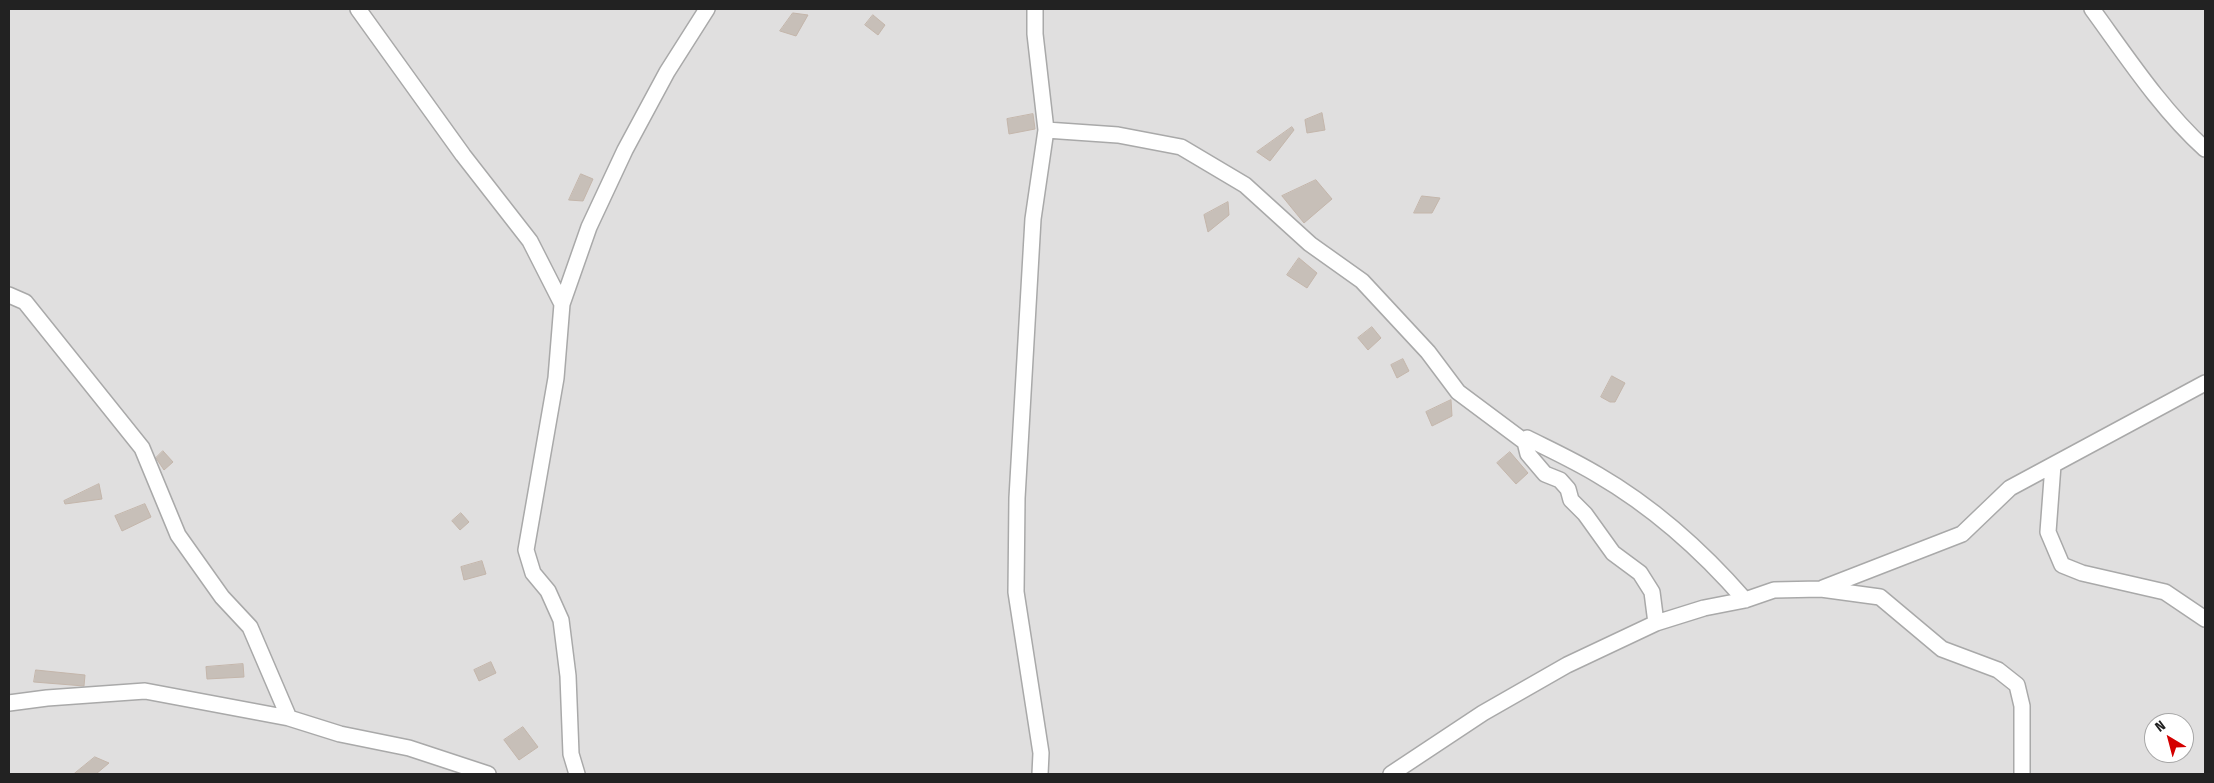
<!DOCTYPE html>
<html>
<head>
<meta charset="utf-8">
<style>
  body { margin:0 }
  #map { position:relative; width:2214px; height:783px; overflow:hidden; background:#f2efe9; font-family:"Fira Sans Condensed",sans-serif }
  canvas { display:block }
  .frame { position:absolute; inset:0; border:10px solid #222; pointer-events:none }
  .north { position:absolute; left:2144px; top:713px; width:50px; height:50px; box-sizing:border-box; background:#fff; border:1px solid #a7a7a7; border-radius:50%; rotate:323deg; font-size:14px; font-weight:700; line-height:20px; text-align:center; color:#222 }
  .north::after { content:''; display:block; margin:auto; width:18px; height:22px; background:#d40000; clip-path:polygon(50% 0,100% 100%,50% 72%,0 100%) }
</style>
</head>
<body>
<div id="map">
<canvas width="2214" height="783"></canvas>
<div class="frame"></div>
<div class="north">N</div>
</div>
<script>
const context = document.querySelector('canvas').getContext('2d');
context.lineJoin = 'round';
function paint(path, color) { context.fillStyle = color; context.fill(path, 'evenodd'); }
function stroke(path, color, width, dash) { context.strokeStyle = color; context.lineWidth = width; context.lineCap = dash ? 'butt' : 'round'; context.setLineDash(dash || []); context.stroke(path); }
paint(new Path2D(`
  M9,9h2196v765h-2196zM2154,723h30v30h-30z`), '#e0dfdf');
const building = new Path2D(`
  M793,13l15,2 -12,21 -16,-5z
  M873,15l12,10 -7,10 -13,-10z
  M1322,113l3,17 -18,3 -2,-13z
  M1033,114l2,15 -26,5 -2,-15z
  M1292,127l2,3 -24,31 -13,-9z
  M581,174l12,5 -10,22 -14,-1z
  M1316,180l16,19 -28,24 -22,-27z
  M1422,196l18,2 -8,15h-18z
  M1228,202l1,13 -21,17 -4,-17z
  M1299,258l18,15 -10,15 -20,-13z
  M1372,327l9,11 -13,12 -10,-12z
  M1403,359l6,12 -12,7 -6,-13z
  M1612,376l13,7 -10,19h-5l-9,-5z
  M1451,400l1,16 -20,10 -6,-14z
  M163,451l10,11 -9,8 -8,-12z
  M1510,452l18,21 -12,11 -19,-21z
  M99,484l3,15 -37,5 -1,-3z
  M145,504l6,13 -29,14 -7,-15z
  M461,513l8,9 -9,8 -8,-9z
  M482,561l4,13 -22,6 -3,-13z
  M491,662l5,11 -17,8 -5,-11z
  M243,664l1,13 -37,2 -1,-12z
  M36,670l49,5 -1,11 -50,-4z
  M523,727l15,20 -19,13 -15,-20z
  M95,757l14,6 -13,11h-22z`);
paint(building, '#c7bfb8');
stroke(building, '#c4b6ab', 1);
const minor = new Path2D(`
  M358,9l105,146 67,86 32,63
  M1035,9v25l11,96 -13,89 -16,279 -1,94 25,161 -1,21
  M2092,9c35,48 69,100 113,140
  M1046,130l72,5 63,12 64,38 65,59 52,37 66,71 30,40 67,50
  M9,295l16,7 117,146 36,87 44,62 28,30 39,91 -144,-27 -98,7 -38,5
  M2053,465l-5,67 14,33 20,8 83,19 40,27
  M1823,588l139,-54 48,-46 195,-105
  M1656,623l-4,-31 -12,-19 -27,-20 -28,-39 -14,-14 -3,-11 -8,-9 -15,-6 -17,-20 -3,-12 2,-4c24,12 48,23 71,37 55,32 106,78 147,125
  M289,718l51,16 69,14 79,26
  M577,774l-6,-20 -3,-78 -7,-56 -13,-29 -15,-18 -7,-23 30,-172 6,-74 27,-77 36,-77 42,-78 40,-63
  M1391,774l92,-61 84,-48 89,-42 48,-15 41,-8 29,-10 47,-1 59,8 62,52 56,21 19,15 5,21v68`);
stroke(minor, '#a9a9a9', 18);
stroke(minor, '#fff', 15);
</script>
</body>
</html>
